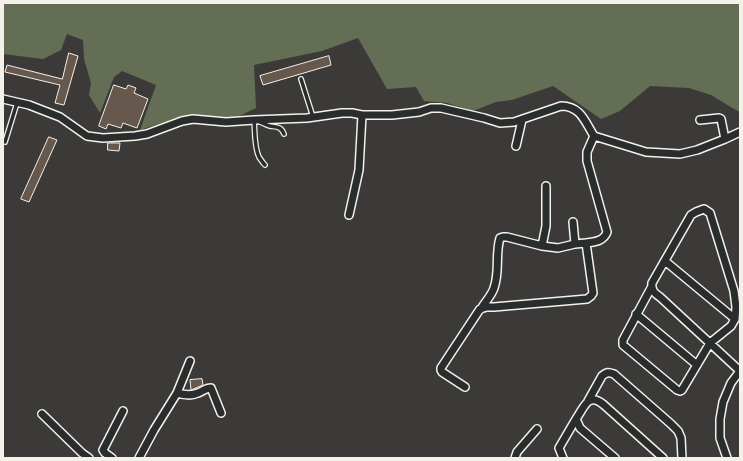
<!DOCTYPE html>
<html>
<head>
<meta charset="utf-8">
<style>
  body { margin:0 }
  #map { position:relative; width:743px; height:461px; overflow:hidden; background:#3c3a38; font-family:"Comic Neue",sans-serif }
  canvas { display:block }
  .frame { position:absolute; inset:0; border:4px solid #f4f1e8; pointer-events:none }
</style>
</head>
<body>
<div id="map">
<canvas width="743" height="461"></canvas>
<div class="frame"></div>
</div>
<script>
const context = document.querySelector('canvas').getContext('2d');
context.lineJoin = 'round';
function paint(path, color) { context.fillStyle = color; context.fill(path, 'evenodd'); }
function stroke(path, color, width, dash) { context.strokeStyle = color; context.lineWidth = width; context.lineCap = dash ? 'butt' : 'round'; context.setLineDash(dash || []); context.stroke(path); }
paint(new Path2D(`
  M3,3h737v109l-6,-3 -23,-14 -22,-7 -39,-2 -30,25 -19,8 -48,-33 -41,14 -16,2 -23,9 -26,-8 -23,-2 -8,-14 -29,2 -29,-51 -36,13 -68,14 2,43 -21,10 -29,-2 -26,1 -40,13 16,-45 -34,-14 -8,6 -14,36 -11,-18 2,-12 -7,-24 -1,-19 -16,-6 -6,16 -18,9 -40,-5z`), '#646e55');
const building = new Path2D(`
  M69,53l9,3 -14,49 -9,-2 5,-18 -55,-13 2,-7 55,14z
  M329,56l2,9 -68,20 -3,-9z
  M114,85l12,4 2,-4 8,3 -2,5 14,6 -11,29 -14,-5 -2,5 -13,-4 -2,5 -7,-3z
  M49,137l8,3 -28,62 -8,-3z
  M108,143h12l-1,8 -11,-1z
  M202,379l1,6 -12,5 -1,-10z`);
paint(building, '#67584e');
stroke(building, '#f4f1e8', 1);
const lane = new Path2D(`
  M301,79l12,38
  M254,120c1,11 0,27 5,37 2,3 4,6 6,8
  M260,122c3,1 6,3 10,4 6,1 11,0 14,8
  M5,142l12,-39`);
const street = new Path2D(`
  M3,99l26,6 31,12 27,19 16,2 32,-2 12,-2 35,-13 11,-2 33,3 28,-2 53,-2 35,-5h10l10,2h30l27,-3 12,-4h10l43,10 16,5 14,-1 47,-16c20,0 24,16 33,30l52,16 34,2 17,-4 28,-11 15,-7
  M700,120l19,-2 2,1 4,20
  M516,146l6,-26
  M349,215l10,-45 3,-55
  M573,222l2,22
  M542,246l4,-20v-40
  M665,261l70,58
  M651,288l-28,52v5l54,45 3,1 2,-1 28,-47 21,-17 4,-7 1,-12 -2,-16 -24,-78 -6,-4 -8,3 -5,3 -39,68c-1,7 2,10 8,14l80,74
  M481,309c4,-7 11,-14 13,-21 6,-16 1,-34 6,-50l3,-1h4l35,9 16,2 17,-4 11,-1
  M636,314l61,51
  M465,387l-23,-15 -1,-2v-2l39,-59 7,-2h7l93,-8 4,-3 2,-3 -7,-50c9,-1 18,-2 21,-11l-20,-71v-9l7,-16
  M177,393c8,2 14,3 21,0 5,-2 8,-5 13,-5l10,25
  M588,401l14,-25c5,-4 6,-4 12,-2l57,50 7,7 3,7 1,20
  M42,414l40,39 7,5
  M112,458l-7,-5 -2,-3 20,-39
  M139,458l15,-28 23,-37 13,-32
  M515,458l2,-6 20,-23
  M563,458l-4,-10 17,-29
  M615,458l-35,-30 -4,-9c9,-13 12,-27 28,-14l59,53
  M727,458l-7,-20v-19l3,-17 8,-19 9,-12`);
stroke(lane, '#f4f1e8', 6);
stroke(street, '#f4f1e8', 10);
stroke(lane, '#2a2d2e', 3.5);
stroke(street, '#2a2d2e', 7);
</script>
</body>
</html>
